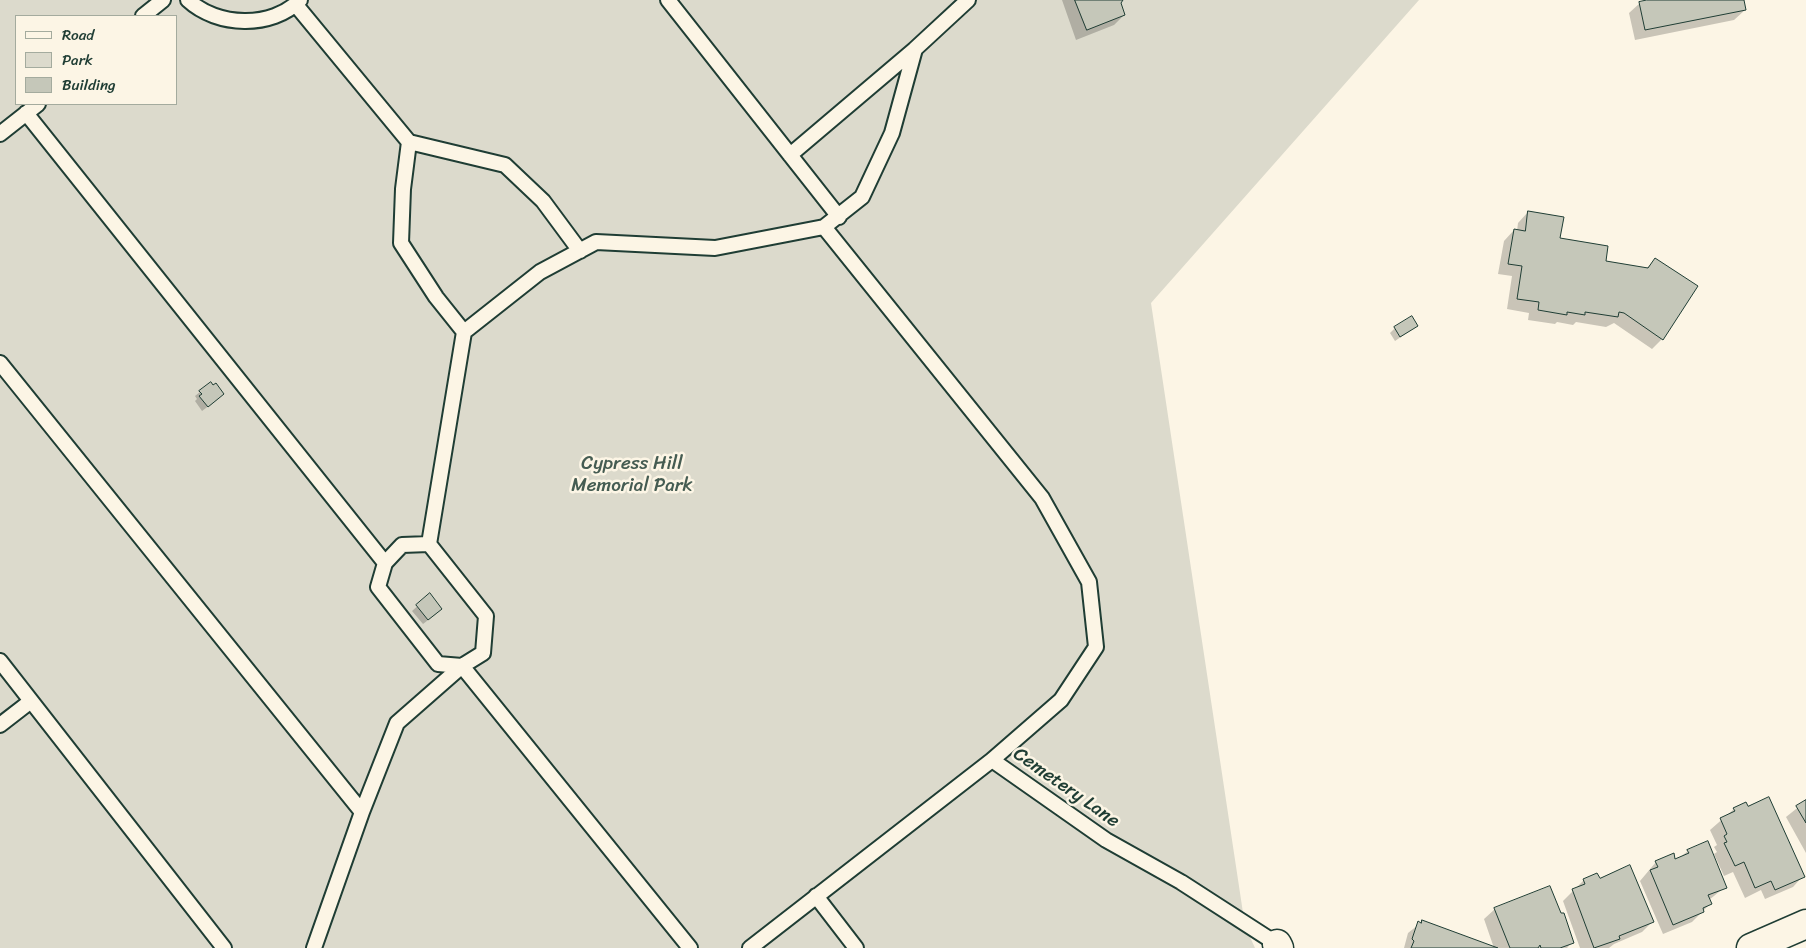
<!DOCTYPE html>
<html>
<head>
<meta charset="utf-8">
<style>
  body { margin:0 }
  #map { position:relative; width:1806px; height:948px; overflow:hidden; background:#fcf5e5; font-family:Sriracha,sans-serif }
  canvas { display:block }
  .legend { position:absolute; left:15px; top:15px; width:162px; height:90px; box-sizing:border-box; background:#fcf5e5; border:1px solid #a4ab9e; margin:0; padding:6px 9px; list-style:none; font-size:15px; color:#1f3d34 }
  .legend li { display:flex; align-items:center; gap:10px; height:25px }
  .legend b { width:25px; border:1px solid #a4ab9e }
</style>
</head>
<body>
<div id="map">
<canvas width="1806" height="948"></canvas>
<ul class="legend">
<li><b style="height:6px;background:#fcf5e5"></b>Road</li>
<li><b style="height:14px;background:#dcdacc"></b>Park</li>
<li><b style="height:14px;background:#c5c7b9"></b>Building</li>
</ul>
</div>
<script>
const context = document.querySelector('canvas').getContext('2d');
context.lineJoin = 'round';
function paint(path, color) { context.fillStyle = color; context.fill(path, 'evenodd'); }
function stroke(path, color, width, dash) { context.strokeStyle = color; context.lineWidth = width; context.lineCap = dash ? 'butt' : 'round'; context.setLineDash(dash || []); context.stroke(path); }
function write(font, color, halo, rows, align = 'center') {
  context.font = font + ' Sriracha,sans-serif'; context.lineWidth = 5; context.setLineDash([]); context.textBaseline = 'middle'; context.strokeStyle = halo; context.fillStyle = color; for (const [text, x, y, turn = 0] of rows) {
    context.save(); context.translate(x, y); context.rotate((+turn || 0) * Math.PI / 180); context.textAlign = isNaN(turn) ? turn : align; if (halo) context.strokeText(text, 0, 0); context.fillText(text, 0, 0); context.restore();
  }
}
paint(new Path2D(`
  M0,0h1419l-268,303 94,623 10,22h-1255zM16,16h160v88h-160z`), '#dcdacc');
paint(new Path2D(`
  M1062,0h60l-2,4 4,11 -10,10 -38,15z
  M1742,0l3,10 -11,10 -99,20 -6,-27 11,-10z
  M1528,212l31,27 46,23 41,7 9,-10 7,80 -10,10 -38,-26 -8,4 -30,-5 -3,3 -16,-3 -2,2 -27,-4 1,-7 -22,-4 5,-33 -14,-2 6,-33 10,-11 3,1 1,-8z
  M1417,326l-22,15 -5,-8 5,-5z
  M200,392l18,7 -16,12 -7,-10 2,-2 -2,-3z
  M430,595l6,19 -13,10 -11,-13z
  M1806,801v52l-20,-36z
  M1734,809l69,67 -10,11 -28,12 -4,-9 -16,8 -12,-26 -9,4 -10,-22 3,-2 -3,-5 3,-2 -7,-15z
  M1688,851l37,36 -16,13 1,4 -18,18 -29,12 -23,-53 16,-19 19,-1z
  M1584,880l68,42 -10,10 -28,12 -5,4h-29l-17,-47z
  M1495,909l77,33 -5,6h-73l-10,-29z
  M1423,921l71,27h-90l4,-15z`), '#0003');
const building = new Path2D(`
  M1075,0h48l-2,3 4,12 -38,15z
  M1647,0h97l2,10 -101,20 -6,-28z
  M1528,211l36,6 -4,21 48,8 -2,15 42,7 7,-10 43,28 -35,54 -39,-27 -5,-1 -1,5 -33,-5v3l-18,-3v3l-29,-5 1,-8 -22,-3 5,-33 -14,-2 6,-35 11,2z
  M1412,316l6,10 -18,11 -6,-10z
  M211,382l2,3 3,-2 8,11 -16,13 -9,-11 3,-2 -3,-3z
  M430,593l12,16 -14,11 -12,-15z
  M1769,797l36,80 -30,13 -4,-9 -16,7 -11,-26 -9,4 -11,-23 3,-1 -3,-6 3,-2 -7,-16 15,-7 -2,-3 13,-6 2,4z
  M1806,800v23l-10,-17z
  M1708,841l19,47 -19,7 4,9 -9,4 1,4 -31,13 -23,-55 8,-3 -3,-6 19,-8 1,6 14,-6 -2,-3z
  M1630,865l24,57 -35,14 1,3 -26,9 -22,-59 13,-5 -2,-5 14,-6 3,5z
  M1550,886l11,27h3l10,30 -14,5h-19l-1,-3 -2,3h-28l-16,-40z
  M1422,920l76,28h-87l3,-7 -2,-2 6,-18 3,2z`);
paint(building, '#c5c7b9');
stroke(building, '#1f3d34', 1);
const lane = new Path2D(`
  M188,0c29,27 84,29 112,0
  M668,0l171,217
  M296,5l113,137 96,23 38,36 37,50
  M143,16l20,-16
  M26,113l359,450
  M0,134l38,-30
  M409,142l-6,47 -2,54 35,54 28,35
  M790,155l125,-106
  M824,227l218,271 47,84 7,65 -35,53 -69,60
  M0,363l362,449
  M429,544l35,-212 76,-60 56,-30 119,6 109,-21 38,-30 30,-64 23,-84 53,-49
  M0,661l224,287
  M0,725l31,-24
  M816,896l40,52
  M314,948l48,-136 35,-89 65,-57 21,-13 3,-37 -57,-72 -27,1 -17,18 -7,24 60,77 24,2 228,282
  M750,948l242,-188 114,80 75,42 96,62`);
const street = new Path2D(`
  M1277,944l2,4
  M1751,948l55,-24`);
stroke(lane, '#1f3d34', 18);
stroke(street, '#1f3d34', 31);
stroke(lane, '#fcf5e5', 14);
stroke(street, '#fcf5e5', 28);
write('19px', '#455c52', '#fcf5e5', [
  ["Cypress Hill",632,464],
  ["Memorial Park",632,486]
]);
write('19px', '#1f3d34', '#fcf5e5', [
  ["Cemetery Lane",1066,788,35]
]);
</script>
</body>
</html>
